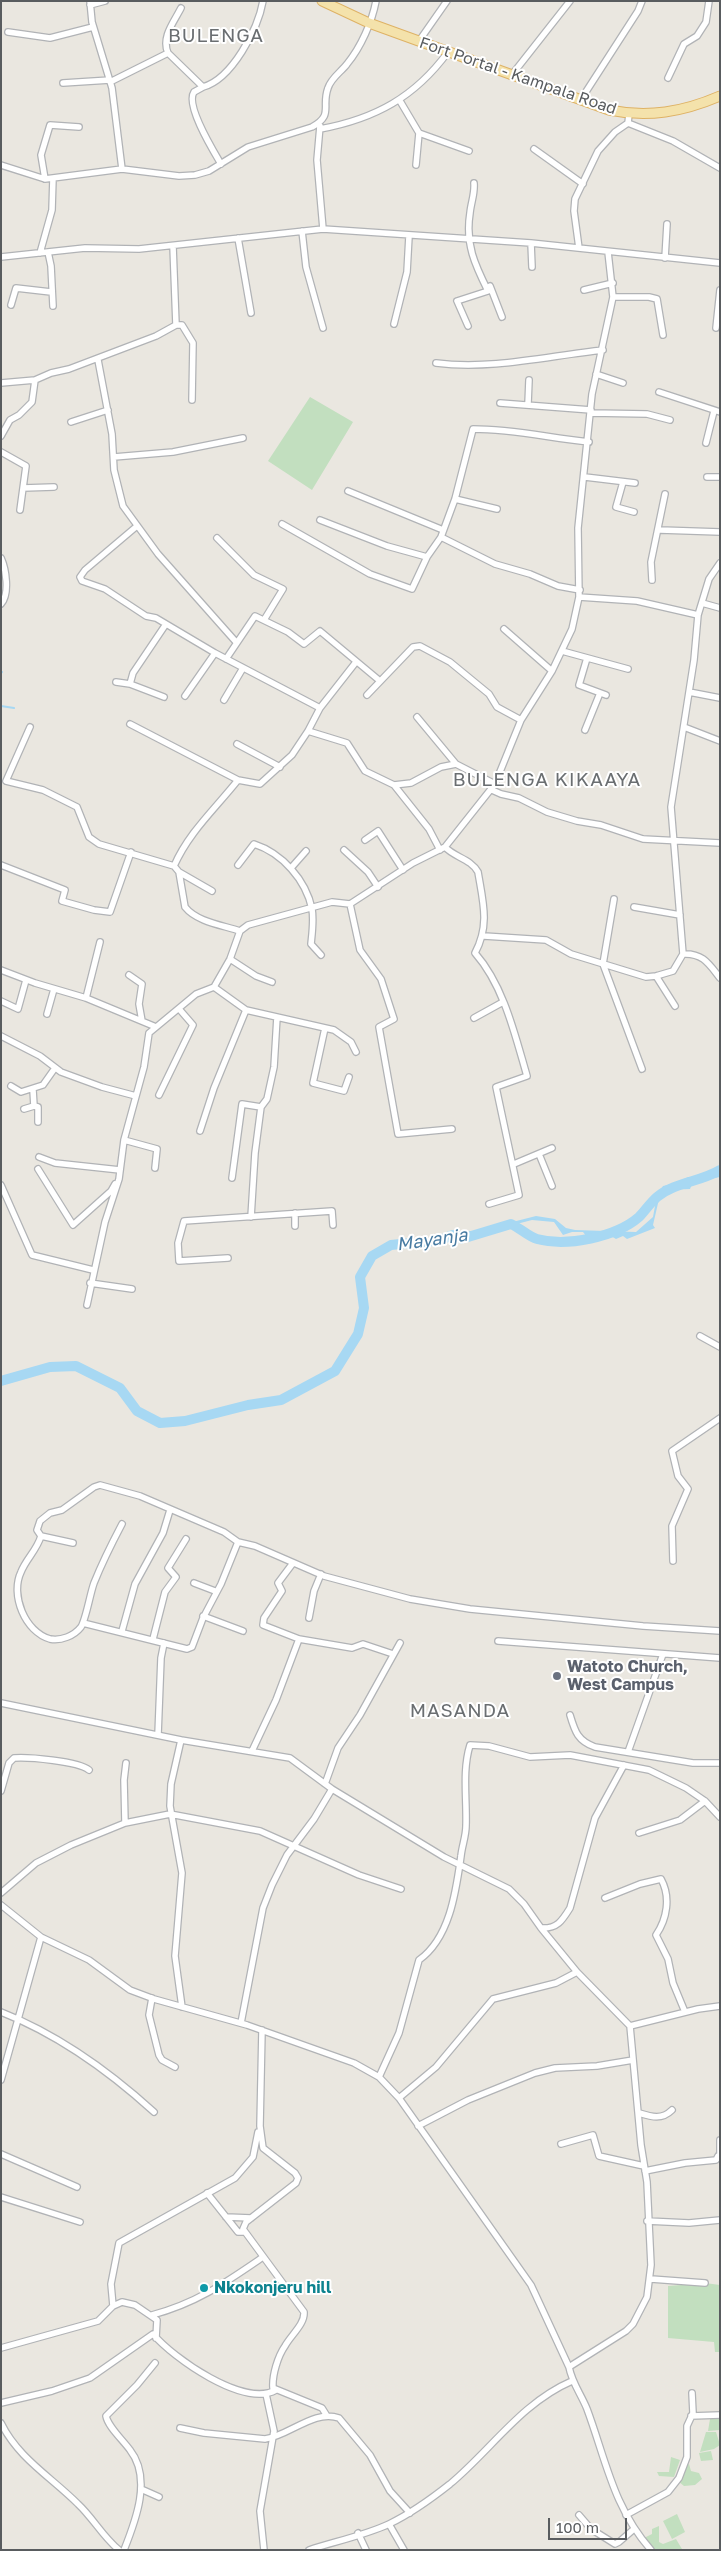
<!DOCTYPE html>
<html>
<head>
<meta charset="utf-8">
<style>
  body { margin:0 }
  #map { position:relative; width:721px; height:2551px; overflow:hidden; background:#eae7e0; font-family:"Golos Text",sans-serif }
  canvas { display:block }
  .frame { position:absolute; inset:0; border:2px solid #595c5f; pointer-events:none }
  .scale { position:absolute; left:548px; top:2518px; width:79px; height:22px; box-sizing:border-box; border:2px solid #595c5f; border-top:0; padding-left:6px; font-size:15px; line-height:18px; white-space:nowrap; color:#595c5f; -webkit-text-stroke:4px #fff; paint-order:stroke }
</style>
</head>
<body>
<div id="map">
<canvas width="721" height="2551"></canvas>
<div class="frame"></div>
<div class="scale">100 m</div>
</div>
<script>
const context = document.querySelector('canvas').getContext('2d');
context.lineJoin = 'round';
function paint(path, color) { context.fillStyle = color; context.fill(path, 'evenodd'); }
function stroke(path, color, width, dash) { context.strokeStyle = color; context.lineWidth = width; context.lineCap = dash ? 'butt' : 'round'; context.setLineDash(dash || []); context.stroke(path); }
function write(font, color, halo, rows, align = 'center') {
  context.font = font + ' "Golos Text",sans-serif'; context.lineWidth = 4; context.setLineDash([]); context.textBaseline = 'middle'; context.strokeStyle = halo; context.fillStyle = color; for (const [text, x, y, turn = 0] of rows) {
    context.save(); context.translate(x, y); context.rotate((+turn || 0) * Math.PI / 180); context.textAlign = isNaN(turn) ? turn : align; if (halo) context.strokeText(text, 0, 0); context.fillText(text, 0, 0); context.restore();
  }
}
paint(new Path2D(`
  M310,397l43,25 -41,68 -44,-29z
  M705,2283l15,2v67h-5l-1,-10 -46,-4v-52z
  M710,2419h10v11l-12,1z
  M706,2432h10l4,13 -6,4 -14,3z
  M711,2451l2,9 -12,1 -2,-8z
  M671,2457l9,3 -6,17 -15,-1 -2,-4h12z
  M689,2464l2,7 8,2 3,6 -7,6 -11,1 -5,-4 8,-17z
  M677,2514l8,18 -13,7 -9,-18z
  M659,2526v16l4,2 13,-5 6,10 -30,1 -8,-12 8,-4v-5z`), '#c2dfbf');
paint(new Path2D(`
  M720,1165v12l-27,5 -3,7 -25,1 -6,9 -6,26 2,3 -28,11 -4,-3 -7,3 -5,-3 -24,1 -4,-5h-11l-9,3 -9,-13 -22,-2 -62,16h-13v2l7,4 -2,2 -9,-3 -34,8 -5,-5 -10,2 -7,-2 27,-2 28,-10 25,-1 59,-15 19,3 11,9 9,2 61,2 17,-15 4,-22 6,-9 13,-3 12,-6c21,4 17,-1 32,-12z`), '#a7d8f3');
stroke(new Path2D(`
  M1,673l1,-1
  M1,706l13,2`), '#a7d8f3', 2);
stroke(new Path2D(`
  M445,1238l8,-3 15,2 43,-13c9,4 18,13 26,15 30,8 79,-2 102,-22 6,-6 11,-14 18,-20 18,-15 43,-15 63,-27
  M1,1381l49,-14 26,-1 44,22 17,23 23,12 25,-2 63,-16 33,-5 54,-29 23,-37 6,-26 -4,-31 12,-21 19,-11 19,-2`), '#a7d8f3', 10);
const minor = new Path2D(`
  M90,1l2,21 20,66 10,81
  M90,5l15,-4
  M181,8c-7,14 -20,29 -13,45l35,34c29,-8 55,-58 60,-86
  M8,32l42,6 43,-11
  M419,41l28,-40
  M511,76l59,-75
  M668,78l16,-34 13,-8 9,-14 3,-21
  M110,82l58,-29
  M63,83l47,-3
  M203,87l-9,5c-9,13 20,60 27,72
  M400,101l19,32 -3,32
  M580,101l58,-90 4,-10
  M628,123l45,18 47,27
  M320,126l-3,34 6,69
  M320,129c55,-10 95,-32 128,-77
  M419,133l50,18
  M534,149l49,35
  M1,165l44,14 77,-10 57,7 16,-1 14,-4 39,-24 64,-20c22,-12 9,-20 16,-39 3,-10 13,-16 19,-24 14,-17 25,-42 29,-63
  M45,179l-4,-24 9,-30 29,2
  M302,231l4,36 17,61
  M238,238l13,75
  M531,243l1,24
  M579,248l-5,-37 1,-12 23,-48 17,-19 13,-9 1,-9
  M48,252l3,14 2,40
  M40,253l12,-43 1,-32
  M1,257l84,-9 54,1 184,-20 208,14 189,20
  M665,258l2,-34
  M490,286l12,31
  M584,290l29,-7
  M613,297h36l8,2 6,36
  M11,305l5,-17 35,4
  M394,324l13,-52 2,-36
  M176,325h6l11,18 -1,57
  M468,326l-11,-25 31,-10c-13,-26 -23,-47 -18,-78 1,-11 5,-19 4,-30
  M716,328l4,-38
  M98,360l14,74 2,36 9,36 35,48 78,88
  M436,363c56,7 111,-7 167,-13
  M596,374l27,9
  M1,383l34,-3 16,-7 18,-4 87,-33 20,-11 -3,-79
  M659,392l61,20
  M500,403l91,7
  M528,404l1,-24
  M591,413l56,1 23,6
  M71,422l37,-12
  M1,436l9,-16 9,-5 13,-13 3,-22
  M706,443l8,-32
  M1,452l25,14 -6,44
  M114,457l59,-5 70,-14
  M585,477l50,6
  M707,477h13
  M623,482l-7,25 18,5
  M23,488l31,-1
  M348,491l95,39
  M455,499l42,10
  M320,520l67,26 40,11
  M282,524l88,50 42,15 15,-32 14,-20 14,-38 18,-70c41,0 76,9 116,13
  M137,526l-52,44 -5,7 2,4 23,8 41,27 10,2 59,35 105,55 -12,23 -16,24 -32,29 -22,-4c-23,29 -49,52 -64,86
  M660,530l60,2
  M441,537l54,27 35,10 28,12 22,4
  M217,538l37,37 29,14 -19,31
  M1,558c5,11 9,36 0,46
  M652,580l-1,-18 14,-68
  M579,597l58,4 61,14
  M702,603l18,5
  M504,629l48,42
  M562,651l66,18
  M587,658l-8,27 27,10
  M226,659l29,-43 33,16 16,12 16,-13 60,50
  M116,682l14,2 34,13
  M130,684l3,-11 33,-49
  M689,692l31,6
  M367,695l46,-48 7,-1 30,16 39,32 8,13 24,13
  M185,696l30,-43
  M224,700l19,-32
  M320,708l36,-46
  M417,717l39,47
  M130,724l108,56
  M30,727l-24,54 37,9 34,17 12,30 10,7 75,22 5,6 6,35c12,15 37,18 55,24
  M684,727l36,14
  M585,730l15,-37
  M308,731l39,12 18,28 29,14 17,-2 30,-16 15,-3 39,20
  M237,744l43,23
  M394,785l35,44 11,21
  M492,790l9,4 18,4 28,14 30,9 24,4 42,14 77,4
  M365,840l13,-9 25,39
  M445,847c9,10 26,12 33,25 5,30 12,53 -3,81 29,33 40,82 52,123l-31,11 23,108 -30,9
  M344,850l24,22 10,15
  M1,865l64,25 -3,11 32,9 16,2 21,-60
  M238,865l16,-21c28,9 52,36 58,65 2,11 0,25 -1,35l10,11
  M291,868l15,-17
  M179,872l33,19
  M614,899l-11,65 39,105
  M350,904l10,46 21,29 13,40 -15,8 19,107 54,-5
  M634,907l46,8
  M484,936l62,4 25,14 75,23 10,-1 17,-5 10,-17 -12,-147 23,-147 4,-45 11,-36 11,-16
  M683,954c20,-1 26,10 37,24
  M230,959l26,17 16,6
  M1,970l34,13 51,15 70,29
  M129,975l13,9 -3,20 3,17
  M656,976l19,30
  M214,987l32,23 88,20 17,12 5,10
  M86,998l14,-56
  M1,1001l17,8 8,-29
  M47,1014l7,-25
  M474,1018l29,-16
  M325,1028l-12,55 31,8 5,-14
  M1,1036l39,20 21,16 41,15 34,9
  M11,1086l10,6 22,-7 12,-17
  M33,1090l1,16 4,1v15
  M159,1095l34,-70 -13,-15
  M24,1109l10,-3
  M200,1131l14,-43 32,-78
  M124,1140l33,9 -2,19
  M539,1154l13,32
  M39,1157l16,6 65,7
  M514,1164l38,-16
  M38,1169l35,56 38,-34 4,-7
  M232,1178l10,-74 19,3
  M1,1185l31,70 61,15
  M251,1217l4,-64 6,-46 6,-8 7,-32 3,-50
  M295,1226v-13
  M228,1258l-49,3 -1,-18 6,-22 148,-10 1,14
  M90,1283l42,6
  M87,1305l18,-83 14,-43 5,-39 20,-73 5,-34 47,-39 18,-7 16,-28 10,-28 8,-6 84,-23 18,2 63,-41 32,-16 50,-63 26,-64 31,-49 20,-42 7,-32 -1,-69 14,-134 21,-97 -5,-45
  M700,1336l20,11
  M41,1536l-4,-6 3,-9 10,-8 12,-3 32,-23 6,-2 40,11 84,36 14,10 17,4 69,30 86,23 60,10 173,17 77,5
  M41,1536c-4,14 -15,23 -20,36 -11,23 4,60 29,67 11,2 24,-3 31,-12 5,-8 9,-33 13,-44 8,-20 18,-40 28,-59
  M41,1536l32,7
  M673,1561l-1,-35 16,-37 -10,-13 -6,-25 48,-33
  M293,1563l-15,20 4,8 -18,27 -1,7 36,14 53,9 11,-4 30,10
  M194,1583l21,8
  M203,1616l40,15
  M309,1618l5,-27 7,-17
  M83,1623l104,26 5,-2 11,-29 18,-34 17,-42
  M122,1631l13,-47 28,-51 7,-23
  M153,1639l12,-47 11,-15 -8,-9 18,-29
  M498,1641l222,17
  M1,1703l180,37 109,18 42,31 112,68 65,32 15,15 17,24c16,1 21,-7 29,-20l25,-90 29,-53
  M570,1715c5,17 8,26 25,32l98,16h27
  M158,1735l3,-77 3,-15
  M181,1740l-10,44 -1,22 12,67 -7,83 7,51
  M252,1751l24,-51 23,-61
  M628,1752l35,-98
  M325,1784l13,-36 22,-33 40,-72
  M1,1791l8,-28 5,-5c14,-1 64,3 75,12
  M125,1823l-1,-43 2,-17
  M639,1833l41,-13 25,-19
  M1,1893l35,-30 35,-18 54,-22 45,-9 90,17 99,44 42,14
  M605,1898l35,-14 21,-5c10,18 6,40 -5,56l12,24 5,24 12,29
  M1,1905l40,32 48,23 41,30 24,9 93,26 107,38 25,14 20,21 132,187 38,82c3,16 12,27 18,42 19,51 26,98 64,141
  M541,1928l36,44 53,54 11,119 6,37 4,83 -4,32 -14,27 -7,7 -57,36
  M152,1998l-3,17 10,40 3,5 13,7
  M1,2012c56,22 109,60 153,100
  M241,2023l22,-115 9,-23 15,-30 27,-36 18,-30
  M630,2026l68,-17 22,-3
  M262,2030l-2,96 3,22 32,25 3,5 -2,5 -50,39 -3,7 61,83c1,12 -13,23 -19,34 -7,10 -13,29 -12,42l49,20 5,8
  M379,2077l20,-44 20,-73c31,-22 37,-69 42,-104 1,-10 5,-20 5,-30 1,-27 -4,-55 4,-81l19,1 41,11 40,-2 79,15 37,18 19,13 15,16
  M1,2080l40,-143
  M399,2098l37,-31 57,-68 63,-16 21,-11
  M639,2113c13,4 23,7 33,-3
  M418,2126l50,-26 67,-27 20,-5 42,-2 36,-6
  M561,2144l32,-9 6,21 45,10
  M1,2154l76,33
  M720,2158v-18
  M645,2171l40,-8 31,-3 2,-4
  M207,2193l31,39h6
  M1,2197l79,25
  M226,2217l25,1
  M647,2221l42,2 31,-3
  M651,2279l54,4
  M113,2306l-2,-22 8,-41 116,-65 18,-21 5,-25
  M152,2315c45,-12 73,-32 111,-58
  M1,2348l97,-27 15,-15 9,-4 13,3 22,15 -1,18
  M1,2403l51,-12 38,-13 63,-44c20,24 91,74 123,56
  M691,2416l29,-1
  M1,2423c17,35 50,54 77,81 15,14 25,33 41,46
  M180,2428l24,5 61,6c24,-3 49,-30 74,-21l31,37 20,36 20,22
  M141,2489l18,8
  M579,2515l12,14 24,15 4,-2 15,-13
  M626,2515l42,-23 11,-14 8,-21v-31l6,-13 -1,-20
  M389,2524l15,26
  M358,2533l8,17
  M124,2550c12,-30 28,-72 6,-100 -7,-10 -22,-23 -24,-34l31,-31 18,-22
  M264,2550l-4,-39 14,-80 -8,-37
  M309,2550c24,-8 57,-15 80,-26 21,-10 42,-25 61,-40 41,-34 71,-81 122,-103`);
const primary = new Path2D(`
  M322,1l47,22 240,87c39,8 74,2 111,-14`);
stroke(minor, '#b1b3b6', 8);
stroke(primary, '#deb265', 11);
stroke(minor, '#fff', 5.5);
stroke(primary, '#f4e2ab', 9);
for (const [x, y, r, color] of [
  [557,1676,5,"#6b7280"],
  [204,2288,5,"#0f9aa8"]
]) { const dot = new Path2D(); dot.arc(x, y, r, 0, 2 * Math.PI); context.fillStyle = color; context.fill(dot); stroke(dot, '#fff', 2); }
write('16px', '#595c5f', '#fff', [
  ["Fort Portal - Kampala Road",518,76,19]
]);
write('bold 16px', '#5b616d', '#fff', [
  ["Watoto Church,",567,1667],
  ["West Campus",567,1685]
], 'left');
write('bold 16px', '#0d838f', '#fff', [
  ["Nkokonjeru hill",214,2288]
], 'left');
write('italic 18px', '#487ba2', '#fff', [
  ["Mayanja",432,1240,-8]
]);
context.letterSpacing = '1px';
write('19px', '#6a6e71', '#fff', [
  ["BULENGA",216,36],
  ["BULENGA KIKAAYA",547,780],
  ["MASANDA",460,1711]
]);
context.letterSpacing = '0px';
</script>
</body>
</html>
